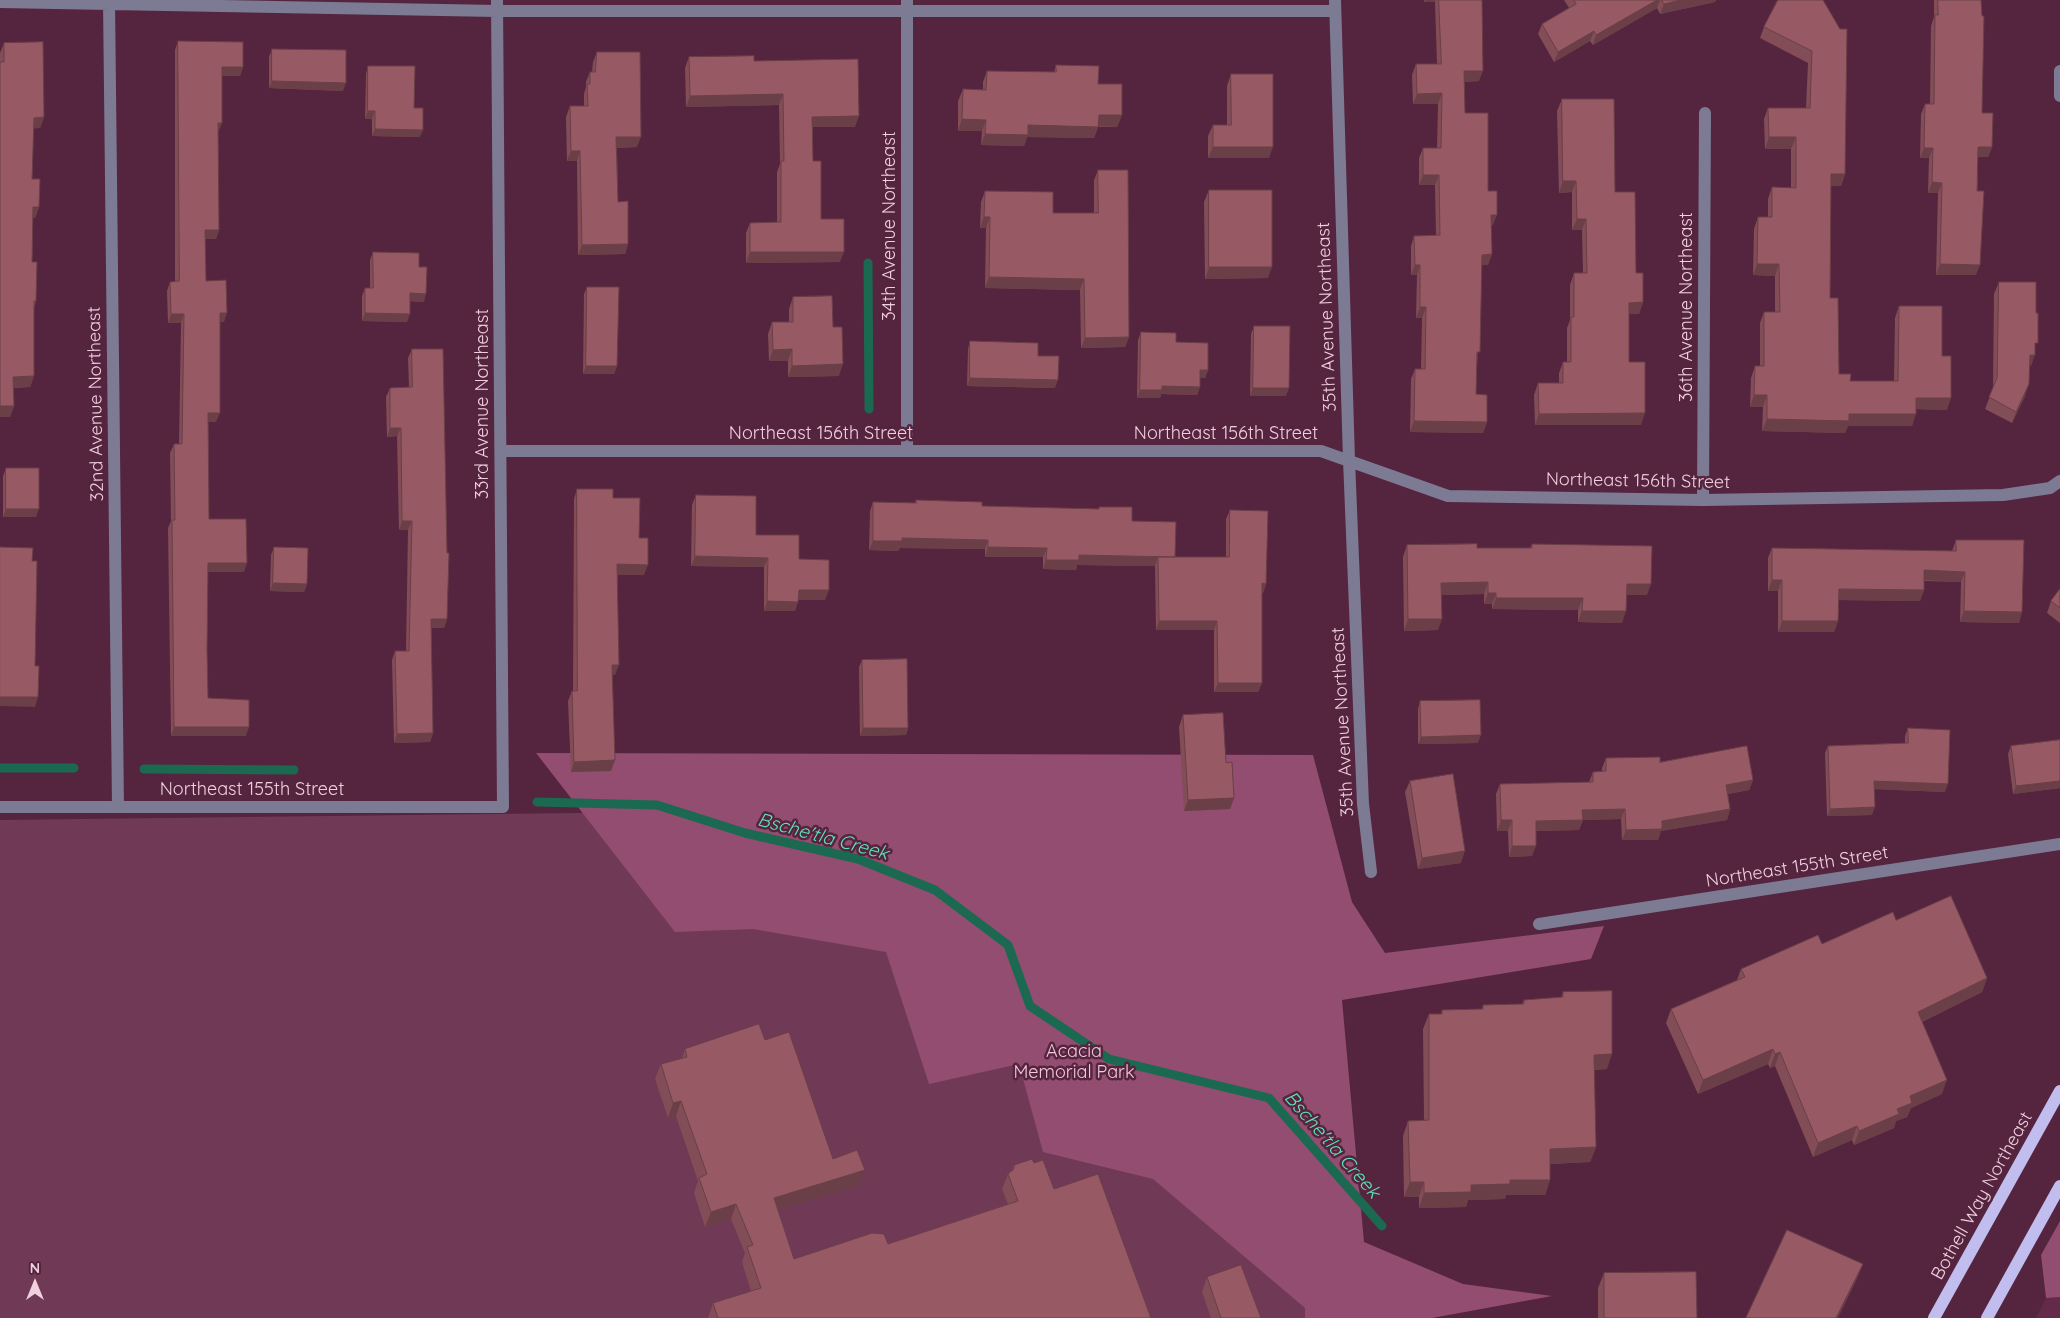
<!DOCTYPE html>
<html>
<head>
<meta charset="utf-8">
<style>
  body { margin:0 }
  #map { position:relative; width:2060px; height:1318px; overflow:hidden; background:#55243f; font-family:Quicksand,sans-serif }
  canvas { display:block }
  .north { position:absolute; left:10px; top:1258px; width:50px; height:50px; -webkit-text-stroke:4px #55243f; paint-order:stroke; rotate:0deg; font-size:14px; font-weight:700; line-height:20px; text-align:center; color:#f0d0df }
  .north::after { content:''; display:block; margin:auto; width:18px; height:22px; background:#f0d0df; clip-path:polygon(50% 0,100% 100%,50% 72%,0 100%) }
</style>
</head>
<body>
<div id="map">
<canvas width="2060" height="1318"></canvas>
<div class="north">N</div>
</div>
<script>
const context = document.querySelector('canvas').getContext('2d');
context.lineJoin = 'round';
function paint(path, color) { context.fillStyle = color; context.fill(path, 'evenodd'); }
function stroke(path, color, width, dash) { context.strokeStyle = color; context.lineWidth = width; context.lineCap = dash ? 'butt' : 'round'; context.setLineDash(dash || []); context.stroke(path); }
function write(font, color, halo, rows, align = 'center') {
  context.font = font + ' Quicksand,sans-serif'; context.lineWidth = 5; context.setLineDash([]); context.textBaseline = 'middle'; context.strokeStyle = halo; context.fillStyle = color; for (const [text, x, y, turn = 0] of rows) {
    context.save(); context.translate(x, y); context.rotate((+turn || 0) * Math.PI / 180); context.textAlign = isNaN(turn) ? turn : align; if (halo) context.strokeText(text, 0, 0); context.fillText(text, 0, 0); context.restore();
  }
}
paint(new Path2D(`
  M2060,1296v22h-24l10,-20z`), '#632b49');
paint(new Path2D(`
  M1321,804l19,514h-1340v-498z`), '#703a57');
paint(new Path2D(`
  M536,753l777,2 39,147 33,51 219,-27 -13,33 -249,41 22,242 99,42 89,12 -120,22h-127v-10l-152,-129 -110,-27 -24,-88 -90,20 -43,-132 -133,-23 -78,3z
  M2060,1221v76l-14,1 -5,-43z`), '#924d71');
stroke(new Path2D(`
  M868,263l1,146
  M0,768h74
  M144,769l150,1
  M537,802l120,3 88,28 113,26 77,31 73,55 22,61 79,53 160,39 113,128`), '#1b6951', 9);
stroke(new Path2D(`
  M109,0l9,807
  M907,0v451
  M1335,0l14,460 14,344 8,68
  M0,2l497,9h838
  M2060,71v25
  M501,451h820l127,45 255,4 300,-5 47,-7 10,-7
  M1703,500l2,-387
  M0,807h503l-6,-807
  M1539,924l521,-80`), '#7d7b93', 12);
stroke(new Path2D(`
  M1934,1318l126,-227
  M1987,1318l73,-132`), '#c1bdee', 12);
paint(new Path2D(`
  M1424,0h58l-3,81 -15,1 1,31 23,78 5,34h-2l1,29 -4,11h-7l-5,129 11,28 -4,11 -73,-1 1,-53 4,-10h6l1,-51h-6l1,-43h-6v-29l3,-10h22l-1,-51h-16v-27l4,-10h14l1,-44h-25l-1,-29 4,-11h21l-2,-62h-11z
  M1564,0h152l-1,2 -55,12 -3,-6 -64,37 -3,-4 -36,21 -16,-28 4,-10 27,-16z
  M1823,0l22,174 -4,12h-10l-1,112 9,76 11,7h44l1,-63 4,-12 43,50 5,54 -31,-1 -4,17h-64l-3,7 -83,-2 1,-24h-13l1,-29 4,-12h5v-43l4,-11h11v-36l-22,-1 1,-46 4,-12h10v-18l4,-12 19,1v-39h-26l-1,-30 4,-11h38l2,-45 -48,-25 4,-11z
  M1934,0h47l1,113 10,34 -4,10h-10l-2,118h-40l2,-82h-10l1,-35h-9l1,-44 4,-10h5l1,-78 3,-9z
  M178,41l65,26 -3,9h-18v47l-4,9 1,98 -3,9h-11l1,42 18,41h-4l-4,100h-8l1,97 35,53h-36l-1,78 1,48 38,38h-75l-3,-208 3,-7 -1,-68 4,-9h5l2,-121h-13l-1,-32 3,-9h5v-232z
  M4,43l40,74 -4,11h-7l-1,51 7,28 -4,11h-2l-1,44 4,39 -2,7v68l-4,11 -17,1 1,18 -4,11h-10v-364z
  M272,49l71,42 -74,-3v-31z
  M597,52l40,95 -20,1 1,54 10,42 -3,10 -47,1 -1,-94h-10l-1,-44 4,-11h14v-12l2,-7v-5l4,-10h2l1,-10z
  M689,57l65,4 101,66h-42v34l8,58 19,43 -94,1v-30l4,-10 27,-1v-50l3,-8 -1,-59 -93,2 -1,-39z
  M1056,65l42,19 24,31 -5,12h-19l-4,11 -67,-1 -3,9 -43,-1 1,-14h-24v-30l5,-12 20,1v-8l4,-11 67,1z
  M368,66l46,42 6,29 -48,-1v-17h-7l1,-45z
  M1231,74l38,84h-61v-22l5,-11h14v-39z
  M1562,99l53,93 21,81 7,29 -4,12h-10v48l12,63h-106l-1,-30 4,-12h21v-10l4,-11h4v-34l3,-8v-35l4,-12h9l-1,-43h-10v-38l-13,1 -2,-82z
  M1098,170l31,167 -4,10 -44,1 -1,-58 -95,-2 1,-60h-6l1,-26 4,-11 68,22h41v-33z
  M1209,190l59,88 -63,1 -1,-77z
  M373,252l46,15 5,35 -14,-1 -3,21 -45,-1v-25l3,-8h5v-28z
  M1999,282l36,69 -4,15h-1l-5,30 -13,27 -27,-14 8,-21 1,-94z
  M587,287l30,79 -3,8h-31l1,-80z
  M793,297l40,30 6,49 -51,1v-16h-19l-1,-27 4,-12h17v-13z
  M1254,326l32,70h-36l1,-62z
  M1141,332l35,10 32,28 -3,8h-5v9l-3,8 -36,-1 -1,4h-23l1,-58z
  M970,341l68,15 17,32 -88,-2 1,-37z
  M412,349l35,270 -3,9h-13l2,105 -3,9 -36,1 -2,-83 3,-9h11l2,-121h-9l-2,-94 -10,1 -1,-40 4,-9h19l-1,-30z
  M6,468l30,49h-33v-41z
  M577,489l36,9 26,40 5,37h-26l-3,100h-3l-1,96 -40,1 -3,-71 4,-10h1l1,-192z
  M696,495l60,40 43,24 26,41h-27l-3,11h-31v-44l-73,-1 1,-61z
  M916,500l66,6 116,3 1,-2 33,14 43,36h51v-38l4,-9 36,74 -3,9h-1v90l-4,9h-44v-62h-58l-1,-64 -78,-1 -1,5 -33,-1v-12h-58v-8l-85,-1 -2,3 -29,-1 1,-39 3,-9 42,1z
  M1956,540l66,72 -3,11 -59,-1 1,-40 -37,-1v9l-4,11 -81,-1 -1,21 -4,11h-56v-41h-10v-33l4,-10 180,3z
  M1532,544l115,51h-20l-5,28 -44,-1v-12l-86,-1v-5h-8v-10l-42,1 -4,35 -34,1 -1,-74 4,-12 70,3h53z
  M274,547l33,37 -3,8 -34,-1 1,-36z
  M2060,589v34l-13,-10 4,-12z
  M862,660l46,68 -2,7 -46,1 -1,-69z
  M1420,701l58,42 -60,1v-35z
  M1183,715l43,48 8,35 -4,11 -46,2 -5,-84z
  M1908,728l37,64 -71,-3 -2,26 -45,1 -2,-63 3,-7 77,-3v-7z
  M2060,740v48l-47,6 -5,-40 3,-8z
  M1606,758l54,4 93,18 -4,10 -21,4 2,15 -3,11 -66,11 -3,9h-36l-1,-21 -38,1 -4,10 -43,1 -4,25 -23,1 -1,-26h-11l-1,-37 4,-10 89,-2 4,-10h9v-4z
  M1410,781l51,82 -43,6 -13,-77z
  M1896,920l91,58 -5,14 -60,30 20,72 -31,14 -4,9 -11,4 -2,7 -40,17 -2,-5 -39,17 -38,-91 -5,2 -2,-4 -70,30 -32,-71 5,-14 66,-29 4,-11z
  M1563,992l44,77 -13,1 2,77 -6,15 -40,2v16l-5,15h-39l-1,4 -37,1 -2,7 -47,1v-11h-15l-1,-61 5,-15 16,-1 -1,-91 6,-15h12l1,-4 40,-1 1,-4 39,-1 2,-4 37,-2z
  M765,1040l68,119 26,26 -81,25 16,49 94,-15 120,-40 -6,-15 6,-15 4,-4 2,-5 20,-2 117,155h-443l5,-15 38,-12 -9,-29 3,-9 -14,-34 -26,8 -11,-34 4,-12 -22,-65 -8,2 -13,-39 6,-15 21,-6 3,-9z
  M1604,1273l93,45h-99v-30z
  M1207,1277l54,41h-50l-9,-26z`), '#824d57');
paint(new Path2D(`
  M1425,0h11l-1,2h-11z
  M1657,0h3l-3,8 -64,37 3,-10z
  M1681,0h35l-1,2 -55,12 4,-10z
  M1594,31l-4,10 -36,21 4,-10z
  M222,67h21l-3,9h-22z
  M1464,71h19l-4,10 -19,1z
  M272,81l74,2 -3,8 -74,-3z
  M1442,93l-4,11h-25l4,-10z
  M783,94l-4,11 -93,2 4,-11z
  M368,111h7l-3,8h-7z
  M1099,115h23l-5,12 -22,-1z
  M859,116l-4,11h-47l4,-10z
  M44,117l-4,11 -10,1 4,-11z
  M962,119l24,1 -4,11h-24z
  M218,123h4l-4,9z
  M1028,125l70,2 -4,11 -67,-1 -3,9 -43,-1 4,-11z
  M375,129l48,1 -3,7 -48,-1z
  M616,137h25l-4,10 -24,1z
  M1769,137h27l-5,12h-26z
  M1213,147h60l-4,11h-61z
  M1978,147h14l-4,10h-14z
  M1924,148h9l-4,10h-9z
  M571,151h9l-3,10h-10z
  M1831,174h14l-4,12h-14z
  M1423,175h16l-4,10h-16z
  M1563,181h13l-4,11 -13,1z
  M1932,182l10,1 -4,10h-10z
  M33,207h6l-4,11h-6z
  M1491,215h6l-4,10h-6z
  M984,217h6l-4,11h-6z
  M1577,219h9l-4,11h-10z
  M205,230h14l-3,9h-14z
  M628,244l-3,10 -47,1 4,-10z
  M750,252h94l-4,10 -94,1z
  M1492,254l-4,11h-10l4,-10z
  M1757,264h22l-4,12 -22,-1z
  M1940,264l40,1 -4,10h-40z
  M1415,265h5l-3,10h-6z
  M1209,267h63l-4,11 -63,1z
  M989,277l95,2 -4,11 -95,-2z
  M410,293l16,1 -2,8 -17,-1z
  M1643,302l-4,12h-15l5,-11z
  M1420,307h6l-4,11h-6z
  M220,313h7l-3,9h-7z
  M365,313l45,1 -3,8 -45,-1z
  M171,314h13l-3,9h-13z
  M1129,337l-4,10 -44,1 4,-10z
  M792,349l-4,12h-19l4,-11z
  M2030,355h5l-4,11h-5z
  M843,364l-4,12 -51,1 4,-11z
  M586,366h31l-3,8h-31z
  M1200,370h8l-3,8h-8z
  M34,376l-4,11 -21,1 4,-11z
  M970,378l88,2 -3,8 -88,-2z
  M2029,384l-4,12 -13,27 4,-11z
  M1162,386l38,1 -3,8 -36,-1 -1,4h-23l3,-8z
  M1253,388h36l-3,8h-36z
  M1754,395h13l-4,12h-13z
  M1916,398h35l-4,12 -35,-1z
  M0,406h14l-4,11h-10z
  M208,413h12l-4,9h-11z
  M1645,413l-4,12h-106l4,-11z
  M1849,414h67l-4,12h-64l-3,7 -83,-2 5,-12z
  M1414,421l73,1 -4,11 -73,-1z
  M390,428h11l-4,8 -10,1z
  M6,509h33l-3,8h-33z
  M402,521h10l-4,9h-9z
  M902,538l86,2 -3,9 -85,-1 -2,3 -29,-1 4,-9z
  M988,547l59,1 -4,9h-58z
  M1079,555l79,2 -3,9 -78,-1 -1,5 -33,-1 3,-9z
  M695,556l73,2 -4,9 -73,-1z
  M208,563h39l-3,9h-40z
  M617,564l31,1 -4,10h-30z
  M1924,570l41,2 -4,10 -41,-2z
  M1772,580h10l-4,11h-10z
  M1488,582l-4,12 -47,1 4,-12z
  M273,583l34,1 -3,8 -34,-1z
  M1262,583l4,1 -3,9h-5z
  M1627,584h24l-4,11h-24z
  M1839,589l85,1 -4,11 -85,-1z
  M799,590h30l-4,10h-30z
  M1488,593h8l-4,11h-8z
  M1496,598h87l-5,12 -86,-1z
  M767,601l31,1 -3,9h-31z
  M1582,611h44l-4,12 -44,-1z
  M1964,611l58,1 -3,11 -59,-1z
  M431,619h16l-3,9h-16z
  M1408,619h34l-4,11 -34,1z
  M1159,621h58l-3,9h-58z
  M1782,621h56l-4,11h-56z
  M612,665h7l-4,10h-7z
  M1218,683h44l-4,9h-44z
  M0,697h38l-3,10 -35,-1z
  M174,727h75l-3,9h-75z
  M863,728h45l-2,7 -46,1z
  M433,733l-3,9 -36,1 3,-9z
  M1481,735l-3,8 -60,1 3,-7z
  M615,760l-4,11 -40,1 3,-10z
  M1753,780l-4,10 -27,5 4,-10z
  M1874,781l74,3 -3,8 -74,-3z
  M2060,781v7l-47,6 3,-8z
  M1234,798l-4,11 -46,2 4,-11z
  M1875,807l-3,8 -45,1 3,-7z
  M1625,809l-4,10 -38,1 -4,10 -47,1 4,-10 46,-11z
  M1730,809l-3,11 -66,11 -3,9h-36l4,-10 36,-9z
  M1501,820h11l-4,11h-11z
  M1512,846h24l-4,10 -23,1z
  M1465,851l-4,12 -43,6 4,-11z
  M1987,978l-5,14 -69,34 5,-14z
  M1773,1049l-5,15 -70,30 5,-14z
  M1780,1052l-5,14 -5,2 5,-14z
  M1612,1054l-5,15 -19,1 6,-15z
  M1947,1080l-5,14 -31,14 -4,9 -11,4 -2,7 -40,17 5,-14 38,-22 13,-13z
  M681,1101l-5,15 -8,2 5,-15z
  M1857,1126l-5,14 -39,17 5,-14z
  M1596,1147l-6,15 -46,2 6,-15z
  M865,1170l-6,15 -90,28 5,-15z
  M1510,1180h40l-5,15h-39l-1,4 -37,1 -2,7 -47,1 5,-15 47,-8z
  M1410,1182h14l-5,15h-15z
  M736,1204l-5,15 -26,8 6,-15z
  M1863,1264l-6,15 -19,39h-2z`), '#6a3f47');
const building = new Path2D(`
  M1439,0h43l1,71h-19l1,42h23v78h9v24h-6l1,39 -10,1 -2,97h-3l-1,42 11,1v27l-73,-1 1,-52h10l1,-62h-6v-42h-5l-1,-29 26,-1 -1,-60h-16v-27h18l1,-55 -25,1 -1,-30h25z
  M1574,0h83l-61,35 -2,-4 -36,21 -16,-28 34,-20z
  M1662,0h19l-17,4z
  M1778,0h45l17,29h7l-2,145h-14l-1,124h8l1,76h12l-1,7h48l1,-75h43v50h9v42h-35v16h-67v7l-82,-2v-24h-13l1,-29h9v-54h16l-1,-48h-22l1,-47h14v-30l24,1v-51h-27l-1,-29h42l2,-57 -48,-24z
  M1938,0h43l1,16h2l-2,97h11l-1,34h-14l-1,44h7l-4,74 -40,-1 2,-81 -10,-1 1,-34h-9l1,-44h9l1,-89h3z
  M178,41l65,1v25h-21v56h-4l1,107h-14l1,51 20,-1 1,33h-7v100h-12l1,106h37l1,44h-39l-1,87 1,48 41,2v27h-75l-2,-207h3l-1,-76h8l2,-130h-13l-1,-32 9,-1z
  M43,42l1,75 -10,1 -2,61h8l-1,28h-6l-1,55h5l-1,39h-2v75l-21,1 1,29h-14v-344h4v-19z
  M272,49l74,1v33l-74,-2z
  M597,52h43l1,85h-25l2,65 10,-1v43l-46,1 -2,-94h-9l-1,-45h18l-1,-22h3v-12h5z
  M754,56v5l104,-2 1,57 -47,1 1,44h8v58h23v33h-94v-29l31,-1v-61h3l-1,-67 -93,2 -1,-39z
  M1056,65l43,1 -1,18h24v31h-23l-1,12 -70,-2v10l-43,-1 1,-14 -24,-1 1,-30 23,1 1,-19 69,1z
  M368,66h47l-1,42h9v22l-48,-1v-18h-7z
  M1231,74h42v73h-60v-22h18z
  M1562,99h52l1,93h20l1,81h7v29l-14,1v59h16v51l-106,1 -1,-31h25v-21h8v-45h3v-44h13l-1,-54h-9l-1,-38h-13z
  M1098,170h30l1,167 -44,1 -1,-59 -95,-2 1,-60h-6l1,-26 68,1v21h45z
  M1209,190h63v77h-63z
  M373,252l46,1v14h8l-1,27 -16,-1v21l-45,-1v-25h8z
  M1999,282h37v31h2v30h-3v12h-5l-1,29 -13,28 -27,-15 8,-19z
  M587,287h32l-2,79h-31z
  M832,296l1,31h9l1,37 -51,2v-17l-19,1 -1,-28h21v-25z
  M1254,326h36l-1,62h-36z
  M1141,332l35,1v9l32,1v27h-8v17l-38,-1v4h-22z
  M970,341l68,2v13h21l-1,24 -88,-2z
  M412,349h31l4,204h2l-2,66h-16l2,114 -36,1 -2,-83h14l3,-130h-10l-1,-93h-11v-40l22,-1z
  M6,468h33v41h-33z
  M577,489h36v9h27l-1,40h9v27l-31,-1 2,101h-7l3,95 -41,2 -2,-71h5z
  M696,495l60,1v39h43v24l30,1v30h-30l-1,12 -31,-1 1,-43 -73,-2z
  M916,500l66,2v4l117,3v-2h33v14l44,1 -1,35 -96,-2v5h-33l1,-12 -59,-1v-7l-86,-2v3h-29v-39l43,1z
  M1230,510l38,1 -2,73 -4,-1v100h-44l-1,-62h-58l-1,-64h71z
  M1956,540h68l-2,72 -58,-1 1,-39 -41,-2v20l-85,-1 -1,32h-56v-41h-10v-32l184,3z
  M1477,544v4h55v-4l120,2 -1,38h-24l-1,27h-44l1,-13h-87v-5h-8v-11l-47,1 1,36h-34l-1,-74z
  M0,547l33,1 -1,13h5l-2,105h4l-1,31h-38z
  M274,547l34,1 -1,36 -34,-1z
  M2060,589v19l-9,-7z
  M907,659l1,69h-45l-1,-68z
  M1480,700l1,35 -60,2 -1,-36z
  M1223,713l3,50 6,-1 2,36 -46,2 -5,-85z
  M1908,728l42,2 -2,54 -74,-3 1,26 -45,2 -2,-63 80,-3z
  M2060,740v41l-44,5 -5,-40z
  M1747,746l6,34 -27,5 4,24 -68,12v8l-36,1 -1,-21 -43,1 1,10 -47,1v25h-24v-26h-11l-1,-36 93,-2v-10l13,-1v-13l54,-1v5z
  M1453,774l12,77 -43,7 -12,-77z
  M1951,896l36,82 -69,34 29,68 -37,16 2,7 -15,6 2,5 -40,17 -2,-5 -39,17 -38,-91 -5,2 -2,-5 -70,31 -32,-71 74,-32 -4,-8 77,-34 4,9 71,-32 3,8z
  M1612,991v63l-18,1 2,92 -46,2v31h-40v4l-39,1v7l-47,1v-11h-14l-2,-61 21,-1v-106h13v-4l41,-1v-4l41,-1v-4l39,-3v-5z
  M759,1024l6,16 24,-8 44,127 24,-9 8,20 -91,28 20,61 78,-26 12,1 4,10 130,-43 -10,-27 6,-5v-4l18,-6 2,4 9,-3 11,29 44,-15 53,144h-433l-5,-15 48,-15 -14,-41 6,-2 -17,-41 -25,8 -12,-34 8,-4 -26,-73 -8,2 -12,-39 26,-7 -2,-8z
  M1787,1230l76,34 -27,54h-90z
  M1241,1265l20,53h-40l-14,-41z
  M1696,1272l1,46h-93v-45z`);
paint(building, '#975a65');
stroke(building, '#6a3f47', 1);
write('18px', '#f0d0df', '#55243f', [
  ["34th Avenue Northeast",890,226,-90],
  ["36th Avenue Northeast",1687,307,-90],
  ["35th Avenue Northeast",1327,317,-92],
  ["32nd Avenue Northeast",96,404,-91],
  ["33rd Avenue Northeast",483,404,-90],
  ["Northeast 156th Street",821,434],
  ["Northeast 156th Street",1226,434],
  ["Northeast 156th Street",1638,481,1],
  ["35th Avenue Northeast",1343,722,-93],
  ["Northeast 155th Street",252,790],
  ["Northeast 155th Street",1797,867,-9],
  ["Bothell Way Northeast",1982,1196,-61]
]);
write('18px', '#f2c8dc', '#55243f', [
  ["Acacia",1074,1052],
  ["Memorial Park",1074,1073]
]);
write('italic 19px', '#5de3b8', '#55243f', [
  ["Bsche'tla Creek",823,837,15],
  ["Bsche'tla Creek",1332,1145,49]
]);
</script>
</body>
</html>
